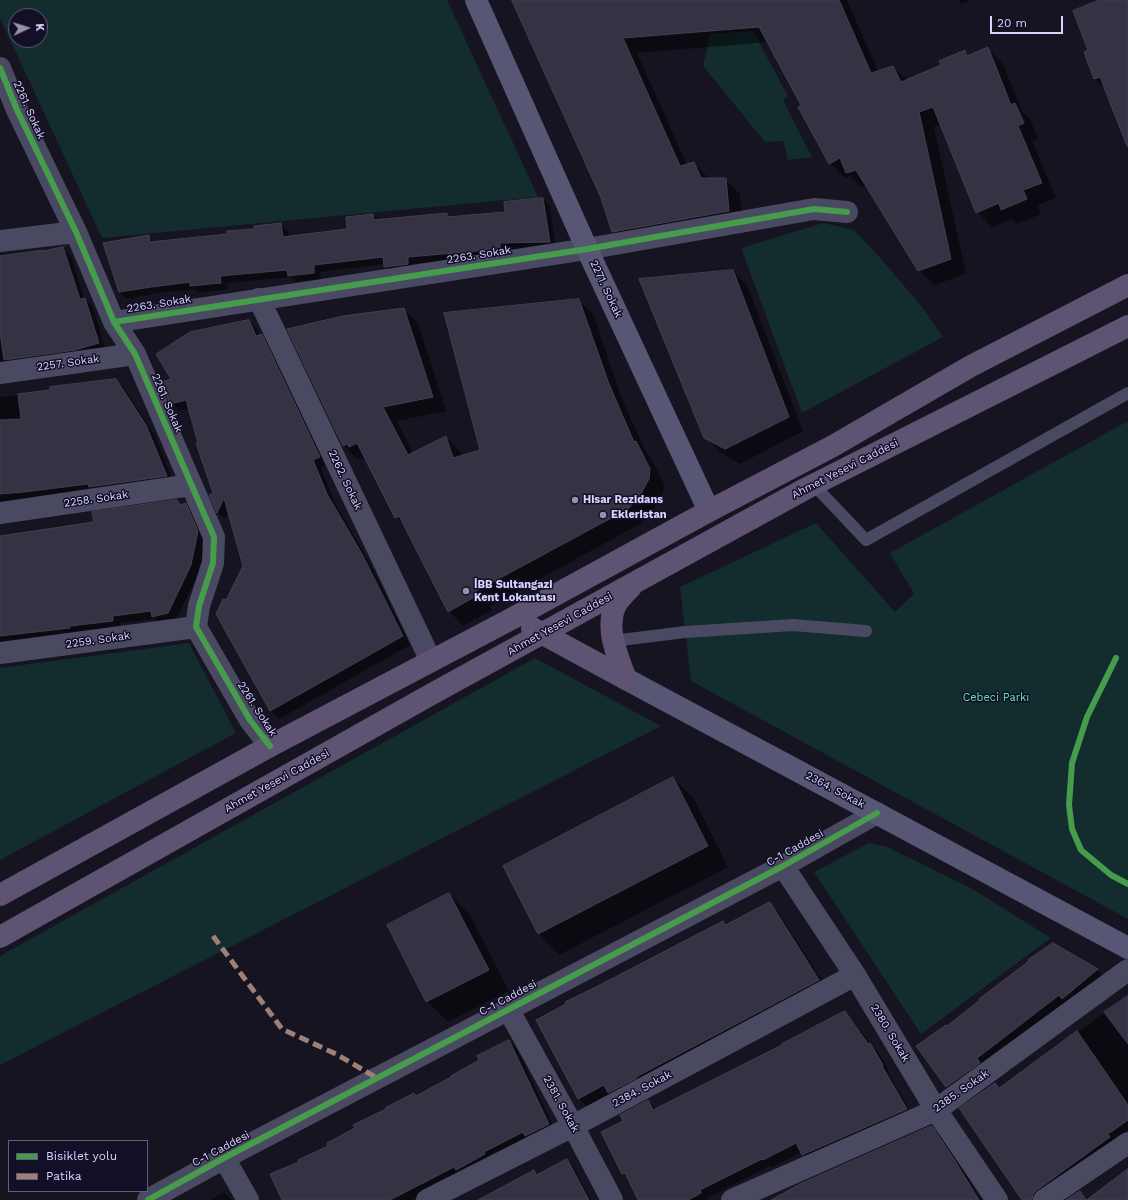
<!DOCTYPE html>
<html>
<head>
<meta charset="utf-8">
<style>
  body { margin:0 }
  #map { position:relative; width:1128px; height:1200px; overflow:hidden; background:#161421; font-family:"Work Sans",sans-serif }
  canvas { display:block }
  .legend { position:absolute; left:8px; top:1140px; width:140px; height:52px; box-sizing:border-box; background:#130f26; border:1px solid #625e7d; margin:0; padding:5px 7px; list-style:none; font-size:12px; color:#d9d4ff }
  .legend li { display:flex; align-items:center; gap:8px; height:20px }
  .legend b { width:20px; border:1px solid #625e7d }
  .north { position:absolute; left:8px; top:8px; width:40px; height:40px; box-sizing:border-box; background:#130f26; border:1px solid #625e7d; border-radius:50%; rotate:86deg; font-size:11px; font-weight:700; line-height:16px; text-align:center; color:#d9d4ff }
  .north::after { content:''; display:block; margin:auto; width:14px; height:18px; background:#9591b1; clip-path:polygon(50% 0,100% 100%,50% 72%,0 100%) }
  .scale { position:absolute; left:990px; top:16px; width:73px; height:18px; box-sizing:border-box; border:2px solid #d9d4ff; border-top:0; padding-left:5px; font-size:12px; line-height:14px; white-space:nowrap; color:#d9d4ff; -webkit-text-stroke:3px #130f26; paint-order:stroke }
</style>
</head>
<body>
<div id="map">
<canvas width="1128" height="1200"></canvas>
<ul class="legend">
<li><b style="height:5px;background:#469c4c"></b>Bisiklet yolu</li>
<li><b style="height:5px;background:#9e8076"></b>Patika</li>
</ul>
<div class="north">K</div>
<div class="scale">20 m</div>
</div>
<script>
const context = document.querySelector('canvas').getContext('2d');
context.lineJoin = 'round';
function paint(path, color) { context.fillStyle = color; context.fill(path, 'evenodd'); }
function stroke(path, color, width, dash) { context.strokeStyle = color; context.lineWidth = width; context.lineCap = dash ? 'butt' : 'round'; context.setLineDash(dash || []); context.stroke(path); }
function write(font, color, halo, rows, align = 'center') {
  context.font = font + ' "Work Sans",sans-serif'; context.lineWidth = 3; context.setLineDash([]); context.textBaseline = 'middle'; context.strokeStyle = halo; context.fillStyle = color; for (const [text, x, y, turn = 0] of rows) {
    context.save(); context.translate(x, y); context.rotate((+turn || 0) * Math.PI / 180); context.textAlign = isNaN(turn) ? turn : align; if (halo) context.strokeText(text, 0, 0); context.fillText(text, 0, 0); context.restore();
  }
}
paint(new Path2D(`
  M0,0h447l91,197 -436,41 -102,-220zM16,16h24v24h-24z
  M753,31l35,65 -5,4 29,57 -24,3 -5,-19 -18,1 -62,-76 7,-32z
  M823,223l31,7 30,32 38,45 21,30 -141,76 -61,-165z
  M1128,421v498l-437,-238 -11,-94 136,-64 79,89 19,-18 -24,-41z
  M189,643l47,90 -236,127v-192z
  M535,658l126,68 -661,339v-109z
  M869,843l16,3 86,42 80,50 -130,96 -107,-162z`), '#132c2d');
paint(new Path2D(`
  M513,0h334l31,71 15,-4 14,13 35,-14 23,-14 5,4 18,-7 15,15 19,48 8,7 8,19 -6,3 24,57 -18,7 3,9 -24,10 -5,-5 -20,8 -15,-15 -36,-88 -7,3 32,147 -32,11 -15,-15 -52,-84 -5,2 -12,-12 -5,2 -15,-15 -28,-57 -34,-64 -131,11 50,112 7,-2 15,16h16l15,15 3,32 -115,20 -15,-15 -11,-33z
  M958,0h13l-9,4z
  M1093,0h35v137l-23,-48 -10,-10 -10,-26 5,-2 4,-48z
  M543,199l7,8 6,42 -49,1v6l-93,8 1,7 -23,2 -7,-7 -1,-2 -64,8 1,8 -25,2 -5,-5 -64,6 1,6 -29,4 -4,-4 -36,4 -32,6 -7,-7 28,-56 7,7 73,-8 53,-11 7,8 1,5 59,-7 25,-15 6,5 67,-6 3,4 57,-5z
  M63,248l8,8 13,42 9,9 13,44 -106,19v-113l43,-6 1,1z
  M733,271l14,14 56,146 -63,33 -20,-12 -15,-15z
  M578,300l15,14 29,85 24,53 4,4 14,28 -1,9 -7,13 -14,17 -152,83 2,4 -29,16 -14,-15 -44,-85 -9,-9 -29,-58 -3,1 -2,-2 -4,2 -14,-14 -56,-117 115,-20 15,14 28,88 -49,10 16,33 33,-17 14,14 2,5 19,-6z
  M249,321l8,8 3,7 2,-1 8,9 57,121 -6,3 14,35 35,60 40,82 -131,74 -8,-8 -54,-97 9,-13 18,-34 -15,-55 -4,7 -7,-7 -7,-17 3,-1 -24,-85 -11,2 -8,-8 1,-23z
  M116,380l8,8 30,46 20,49 -174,19v-105l51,-6z
  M177,501l5,4 3,-1 8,8 12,27 -6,34 -24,48 -14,3 -6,-5 -35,4 1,5 -121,16v-108l95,-13z
  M673,778l21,21 34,68 -169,88 -20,-21 -35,-68z
  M449,894l21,21 39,76 -61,31 -21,-21z
  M770,903l8,9 49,76 -240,119 -9,-9 145,-176 3,4z
  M1053,944l44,26 7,7 -150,117 -8,-7 -28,-41 29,-19z
  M1128,997v137l-85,66h-19l-25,-111 104,-75z
  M845,1012l8,8 17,24 8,8 12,21 -1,1 25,43 -103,45 -9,-10 -31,16 -1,-2 -63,32 1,2h-69l-10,-21 -6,-5 -20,-41 21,-11 24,-21 7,8 128,-63z
  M509,1041l8,8 39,83 -95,42 -49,26h-129l17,-38 181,-101z
  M931,1127l9,8 22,33 19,32h-209z
  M567,1160l7,8 17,32h-114l56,-28 4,4z
  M224,1192l8,8h-21z`), '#0007');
const building = new Path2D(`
  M512,0h327l32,73 22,-7 8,16 40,-17 -2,-4 26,-11 2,6 21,-9 23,58 4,-2 9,20 -6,3 24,57 -19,7 4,9 -26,11 -2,-7 -23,10 -43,-106 -14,5 32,147 -33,12 -62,-101 -10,3 -6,-15 -11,6 -31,-57 3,-2 -42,-78 -136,11 57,128 14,-4 7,16h25l3,33 -117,21 -11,-34z
  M1099,0h29v146h-1l-27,-69 -6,2 -10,-27 4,-2 -15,-39z
  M543,198l7,44 -50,1v6l-92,8v7l-6,1 -18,2 -1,-10 -69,8v8l-26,3 -1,-6 -67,6 1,7 -31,3v-4l-39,5 -32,5 -16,-49 46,-8 1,7 77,-8v-3l27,-2v-3l27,-3 2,14 64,-8 -1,-12 27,-3 1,6 73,-7v4l58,-5 -1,-10z
  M63,247l17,52 5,-1 14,45 -24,7 -71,10 -4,-28v-76l43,-6v1z
  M733,270l56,147 -64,32 -21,-11 -65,-159z
  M579,299l30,85 25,58 2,-1 14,28 -1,10 -7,13 -14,17 -152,82 2,4 -30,17 -49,-96 -4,2 -38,-75 -8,4 -1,-3 -5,2 -56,-117 56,-13 61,-8 29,89 -50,10 25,48 38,-19 7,22 27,-8 -36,-137z
  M249,320l7,16 6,-2 58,123 -7,3 14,34 35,60 41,82 -133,75 -54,-97 7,-15 3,1 17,-34 -19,-68 -7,15 -8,-18 4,-2 -17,-50h2l-12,-43 -16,4 -9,-22 10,-3 -15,-25 34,-22z
  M116,379l30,46 21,51 -78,11 -1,-3 -64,8 -24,2v-74l21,-1 -3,-25 32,-4v-3z
  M177,500l3,5 6,-2 12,28 -7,34 -23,48 -16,4 -1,-6 -38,5v5l-43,5v2l-70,8v-100l94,-14 -2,-10z
  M673,777l35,69 -170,88 -35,-68z
  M449,893l40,77 -63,32 -39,-77z
  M770,902l49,78 -183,97 1,1 -29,15 -4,-8 -26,14 -42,-79 30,-16 -1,-2 29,-14 129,-67 2,4z
  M1053,943l45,26 -36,30 -3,-4 -66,51 -16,12 3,5 -34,24 -30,-41 30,-21 1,1 33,-26 -1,-1 50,-38 -1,-1z
  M1128,996v48l-24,-32z
  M845,1011l23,33 2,-1 13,22 -1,1 25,43 -105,46 -6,-12 -33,17 -1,-1 -62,31 1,3 -13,7h-50l-13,-27 -3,1 -21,-42 22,-11 -3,-6 28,-15 5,10 129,-65v-1z
  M1077,1031l51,74v15l-20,14 2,3 -73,53 -4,4 -1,6h-10l-63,-92 36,-25 4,5z
  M509,1040l40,84 -24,12 -2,-4 -39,20 1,2 -29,16 -2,-3 -64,33h-108l-12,-26 29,-12 -1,-2 30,-14 -1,-3 28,-15 -2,-3 33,-16 -1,-1 29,-15 2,3 35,-19v-1l28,-16 -2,-4z
  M932,1126l22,33 25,41h-208l29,-16z
  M567,1159l22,41h-111l56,-30 2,5z
  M1128,1169v31h-62l14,-9 6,9z`);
paint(building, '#343243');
stroke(building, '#433f54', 1);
stroke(new Path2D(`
  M813,484l53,56 262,-147
  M613,641l72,-9 108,-7 73,6`), '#4a4962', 12);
stroke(new Path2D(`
  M0,68l17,42 59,122 38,90 21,32 79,183 -1,26 -14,43 -3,21 54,93 20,26
  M0,241l76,-9
  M259,299l172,362
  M114,322l473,-73 227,-40 33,3
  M0,373l135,-19
  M0,513l191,-28
  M0,653l196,-26
  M783,866l72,109 81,135 61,90
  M508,1009l65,117 39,74
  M224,1158l24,42
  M148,1200l76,-42 559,-292 94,-53
  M427,1200l146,-74 282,-151
  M732,1200l204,-90 192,-140
  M1044,1200l84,-57`), '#4a4962', 22);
stroke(new Path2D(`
  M476,0l111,249 122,262
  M626,679l502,269`), '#575674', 22);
stroke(new Path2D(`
  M532,628l94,51
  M626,679c-8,-22 -21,-49 -11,-73 4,-7 10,-13 16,-19
  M0,895l270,-149 243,-128 196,-107 124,-65 138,-80 157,-81
  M0,937l430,-242 375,-206 323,-163`), '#5e5373', 22);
stroke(new Path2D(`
  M213,936l69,93 54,25 41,24`), '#9e8076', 5, [10, 5]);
stroke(new Path2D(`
  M0,68l17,42 59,122 38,90 21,32 79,183 -1,26 -14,43 -3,21 54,93 20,26
  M114,322l473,-73 227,-40 33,3
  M1116,658l-29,59 -15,46 -3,42 3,24 9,21 30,25 17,9
  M148,1200l76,-42 559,-292 94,-53`), '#469c4c', 6);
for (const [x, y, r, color] of [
  [575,500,4,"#9591b1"],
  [603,515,4,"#9591b1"],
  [466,591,4,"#9591b1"]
]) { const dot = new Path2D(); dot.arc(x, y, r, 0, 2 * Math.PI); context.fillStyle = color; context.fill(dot); stroke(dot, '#130f26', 1.5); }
write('11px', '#d9d4ff', '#130f26', [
  ["2261. Sokak",29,110,66],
  ["2263. Sokak",479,255,-9],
  ["2271. Sokak",606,289,65],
  ["2263. Sokak",159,304,-9],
  ["2257. Sokak",68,363,-8],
  ["2261. Sokak",167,403,67],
  ["Ahmet Yesevi Caddesi",845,469,-27],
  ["2262. Sokak",345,480,65],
  ["2258. Sokak",96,499,-8],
  ["Ahmet Yesevi Caddesi",560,624,-29],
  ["2259. Sokak",98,640,-8],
  ["2261. Sokak",257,709,57],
  ["Ahmet Yesevi Caddesi",277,781,-29],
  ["2364. Sokak",835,790,28],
  ["C-1 Caddesi",795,848,-29],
  ["C-1 Caddesi",508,998,-28],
  ["2380. Sokak",890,1033,59],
  ["2384. Sokak",642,1089,-28],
  ["2385. Sokak",961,1091,-35],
  ["2381. Sokak",561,1104,61],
  ["C-1 Caddesi",221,1149,-28]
]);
write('bold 11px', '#d9d4ff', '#130f26', [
  ["Hisar Rezidans",583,500],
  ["Ekleristan",611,515],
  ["İBB Sultangazi",474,585],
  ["Kent Lokantası",474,598]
], 'left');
write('11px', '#5fe0c0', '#130f26', [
  ["Cebeci Parkı",996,698]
]);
</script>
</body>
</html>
